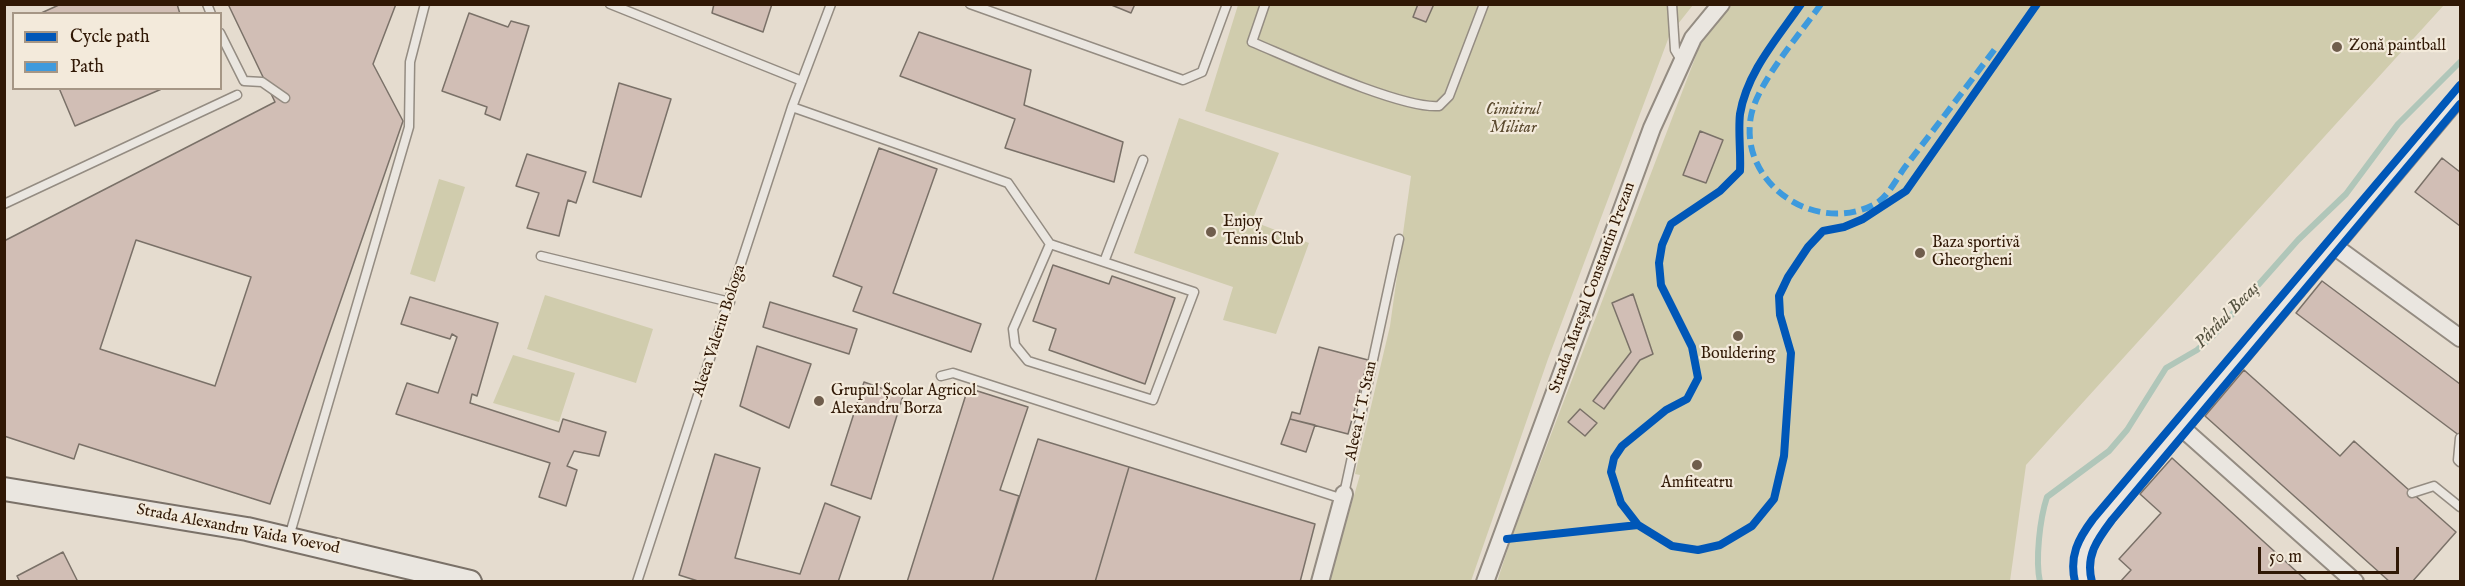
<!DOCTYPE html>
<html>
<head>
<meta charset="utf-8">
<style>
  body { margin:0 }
  #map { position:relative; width:2465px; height:586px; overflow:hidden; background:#e5dccf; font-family:"IM FELL English",serif }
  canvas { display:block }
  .frame { position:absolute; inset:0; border:6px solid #301805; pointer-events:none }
  .legend { position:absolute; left:12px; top:12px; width:210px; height:78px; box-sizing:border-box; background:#f3eadb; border:2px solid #a59685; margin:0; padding:8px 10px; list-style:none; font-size:18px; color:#301805 }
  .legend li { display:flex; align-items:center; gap:12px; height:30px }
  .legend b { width:30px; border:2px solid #a59685 }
  .scale { position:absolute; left:2258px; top:547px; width:141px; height:27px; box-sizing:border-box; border:3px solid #301805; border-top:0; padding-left:8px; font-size:18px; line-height:21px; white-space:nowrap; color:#301805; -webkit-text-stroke:4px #f3eadb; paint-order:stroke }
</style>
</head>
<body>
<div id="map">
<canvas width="2465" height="586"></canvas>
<div class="frame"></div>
<ul class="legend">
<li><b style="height:8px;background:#0057b8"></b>Cycle path</li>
<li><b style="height:8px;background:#3e9add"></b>Path</li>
</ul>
<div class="scale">50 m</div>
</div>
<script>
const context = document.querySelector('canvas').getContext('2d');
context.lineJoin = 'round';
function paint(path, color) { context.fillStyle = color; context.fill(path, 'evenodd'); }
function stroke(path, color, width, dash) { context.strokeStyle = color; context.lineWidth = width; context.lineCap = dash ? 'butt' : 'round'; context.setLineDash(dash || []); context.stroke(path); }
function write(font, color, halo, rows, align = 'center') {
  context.font = font + ' "IM FELL English",serif'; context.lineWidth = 4.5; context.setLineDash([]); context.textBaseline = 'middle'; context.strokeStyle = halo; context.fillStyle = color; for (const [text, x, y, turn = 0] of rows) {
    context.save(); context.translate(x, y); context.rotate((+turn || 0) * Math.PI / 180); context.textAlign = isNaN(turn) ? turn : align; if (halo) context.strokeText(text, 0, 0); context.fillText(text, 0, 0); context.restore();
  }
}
paint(new Path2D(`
  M1238,5h455l-23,29 -122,325 -77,222h-142l31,-106 -5,-1 35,-148 21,-150 -206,-65z
  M1732,5h712l-418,460 -16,116 -513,1 14,-43 191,-499z
  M1179,118l100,35 -27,68 57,22 -33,91 -53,-14 10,-33 -99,-34z
  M439,179l26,8 -30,95 -25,-8z
  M545,295l108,34 -17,54 -109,-34z
  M513,355l62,18 -16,49 -66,-19z`), '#d0ccad');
stroke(new Path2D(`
  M2040,582c-5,-22 0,-64 7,-85l62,-46 18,-21 39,-62 31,-18 16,-14 85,-96 48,-46 52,-70 62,-62`), '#b0c6b9', 6);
const building = new Path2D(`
  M61,4h116l3,10h-141z
  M228,4h168l-23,60 30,57 -133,383 -191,-60 -5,15 -70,-23v-195l271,-139z
  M714,4h58l-9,28 -51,-19z
  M1109,4h26l-4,9z
  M1418,4h16l-8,18 -13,-5z
  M469,13l39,14 3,-6 18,5 -29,94 -15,-6 2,-7 -45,-16z
  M919,32l112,38 -7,35 99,37 -9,40 -109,-34 10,-29 -115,-43z
  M619,83l52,16 -30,98 -48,-15z
  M59,88h105l-89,38z
  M1700,131l23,9 -17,43 -23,-8z
  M879,148l58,21 -44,124 88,31 -10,28 -118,-41 9,-24 -29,-11z
  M527,154l59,18 -10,31 -8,-3 -9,36 -32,-8 12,-35 -23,-7z
  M2442,158l18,14v54l-45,-34z
  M136,240l115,37 -36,109 -115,-37z
  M1053,265l56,19 3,-8 63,22 -30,86 -96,-34 7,-21 -23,-8z
  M2322,281l138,103v52l-164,-123z
  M1633,294l20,60 -13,6 -36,49 -11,-8 38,-49 -19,-49z
  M410,297l88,26 -21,73 -5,-2 -2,9 89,29 4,-13 43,13 -7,24 -25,-5 -7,15 10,4 -11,36 -27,-9 11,-34 -154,-49 11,-31 31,10 19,-56 -5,-3 -2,5 -49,-15z
  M770,302l87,27 -8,25 -86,-27z
  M757,346l54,18 -22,64 -49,-22z
  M1319,347l49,13 -20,74 -58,-15 2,-7 8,2z
  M2244,370l96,86 14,-15 102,91 -44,50h-22l-185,-166z
  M864,382l39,14 -32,103 -40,-14z
  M968,388l60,19 -28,83 19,6 -27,86h-85z
  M1580,409l17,14 -12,13 -17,-14z
  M1290,419l25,6 -9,27 -25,-8z
  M1038,439l91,28 -34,115h-103z
  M715,454l45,14 -25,90 65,16 25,-71 35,14 -22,65h-137l-22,-7z
  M2172,458l136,124h-188l11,-12 -12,-11 42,-46 -21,-19z
  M1129,467l186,57 -15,58h-205z
  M63,552l15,30h-58l-3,-6z`);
paint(building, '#d1beb5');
stroke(building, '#7a7168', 1.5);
const service = new Path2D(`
  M207,4l4,10
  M610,4l192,77
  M970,4l213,76 19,-8 25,-68
  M1265,4l-13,38c41,17 149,67 187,64l10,-10 35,-92
  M1672,4l3,46 6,10
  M220,33l24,48 18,1 23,16
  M792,107l216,76 42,61 -37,85 2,16 13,16 125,39 41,-108 -144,-48
  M4,204l233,-109
  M541,256l189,46
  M1104,262l39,-102
  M941,376l12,-3 390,126
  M2460,438l-2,22 2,2
  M2412,493l22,-7 26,21
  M1344,494l55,-255
  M289,537l120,-410 1,-65 15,-58
  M637,582l155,-475 39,-103`);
const minor = new Path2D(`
  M2334,246l126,92
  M2182,428l173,154
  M1320,582l24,-88
  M1485,582l167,-454 41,-90 28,-34
  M2084,582l-2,-25 16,-30 362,-431`);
const secondary = new Path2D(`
  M4,489l243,40 223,53`);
stroke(service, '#948c82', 11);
stroke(minor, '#948c82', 20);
stroke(secondary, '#7a7168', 26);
stroke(service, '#eae6e0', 8);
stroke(minor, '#eae6e0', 16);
stroke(secondary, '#eae6e0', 22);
stroke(new Path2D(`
  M1821,4c-20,29 -64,79 -70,112 -13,68 66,121 126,87 11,-7 20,-25 28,-36 31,-40 62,-81 93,-122`), '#3e9add', 6, [12, 6]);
stroke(new Path2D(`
  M1801,4c-24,35 -54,68 -61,110 -2,18 1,38 0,57l-20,20 -49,33 -9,21 -3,18 2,22 31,62 6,31 -11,21 -21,11 -44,36 -8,12 -3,14 10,31 17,22 34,21 26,4 22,-5 32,-19 22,-27 10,-43 7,-103 -11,-38 -1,-19 9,-19 20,-30 15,-16 21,-4 19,-8 43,-28 131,-187
  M1507,539l131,-14
  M2075,582c-6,-26 3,-43 18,-63l367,-434
  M2092,582c-7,-26 5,-42 20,-62l348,-416`), '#0057b8', 8);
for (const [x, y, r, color] of [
  [2337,47,6,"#6f5d4c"],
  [1211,232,6,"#6f5d4c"],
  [1920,253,6,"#6f5d4c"],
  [1738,336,6,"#6f5d4c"],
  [819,401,6,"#6f5d4c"],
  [1697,465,6,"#6f5d4c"]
]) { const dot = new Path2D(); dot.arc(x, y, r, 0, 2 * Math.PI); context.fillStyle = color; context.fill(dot); stroke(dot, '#f3eadb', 2); }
write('16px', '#301805', '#f3eadb', [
  ["Zonă paintball",2349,47],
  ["Enjoy",1223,223],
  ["Tennis Club",1223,241],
  ["Baza sportivă",1932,244],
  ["Gheorgheni",1932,262],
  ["Bouldering",1738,355,"center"],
  ["Grupul Școlar Agricol",831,392],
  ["Alexandru Borza",831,410],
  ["Amfiteatru",1697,484,"center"]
], 'left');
write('italic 16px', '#5b4a2f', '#f3eadb', [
  ["Cimitirul",1513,111],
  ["Militar",1513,129]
]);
write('16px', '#301805', '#f3eadb', [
  ["Strada Mareșal Constantin Prezan",1593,288,-70],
  ["Aleea Valeriu Bologa",720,331,-72],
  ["Aleea I. T. Stan",1362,411,-78],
  ["Strada Alexandru Vaida Voevod",238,530,11]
]);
write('italic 18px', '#555240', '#f3eadb', [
  ["Pârâul Becaș",2228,316,-46]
]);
</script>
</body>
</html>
